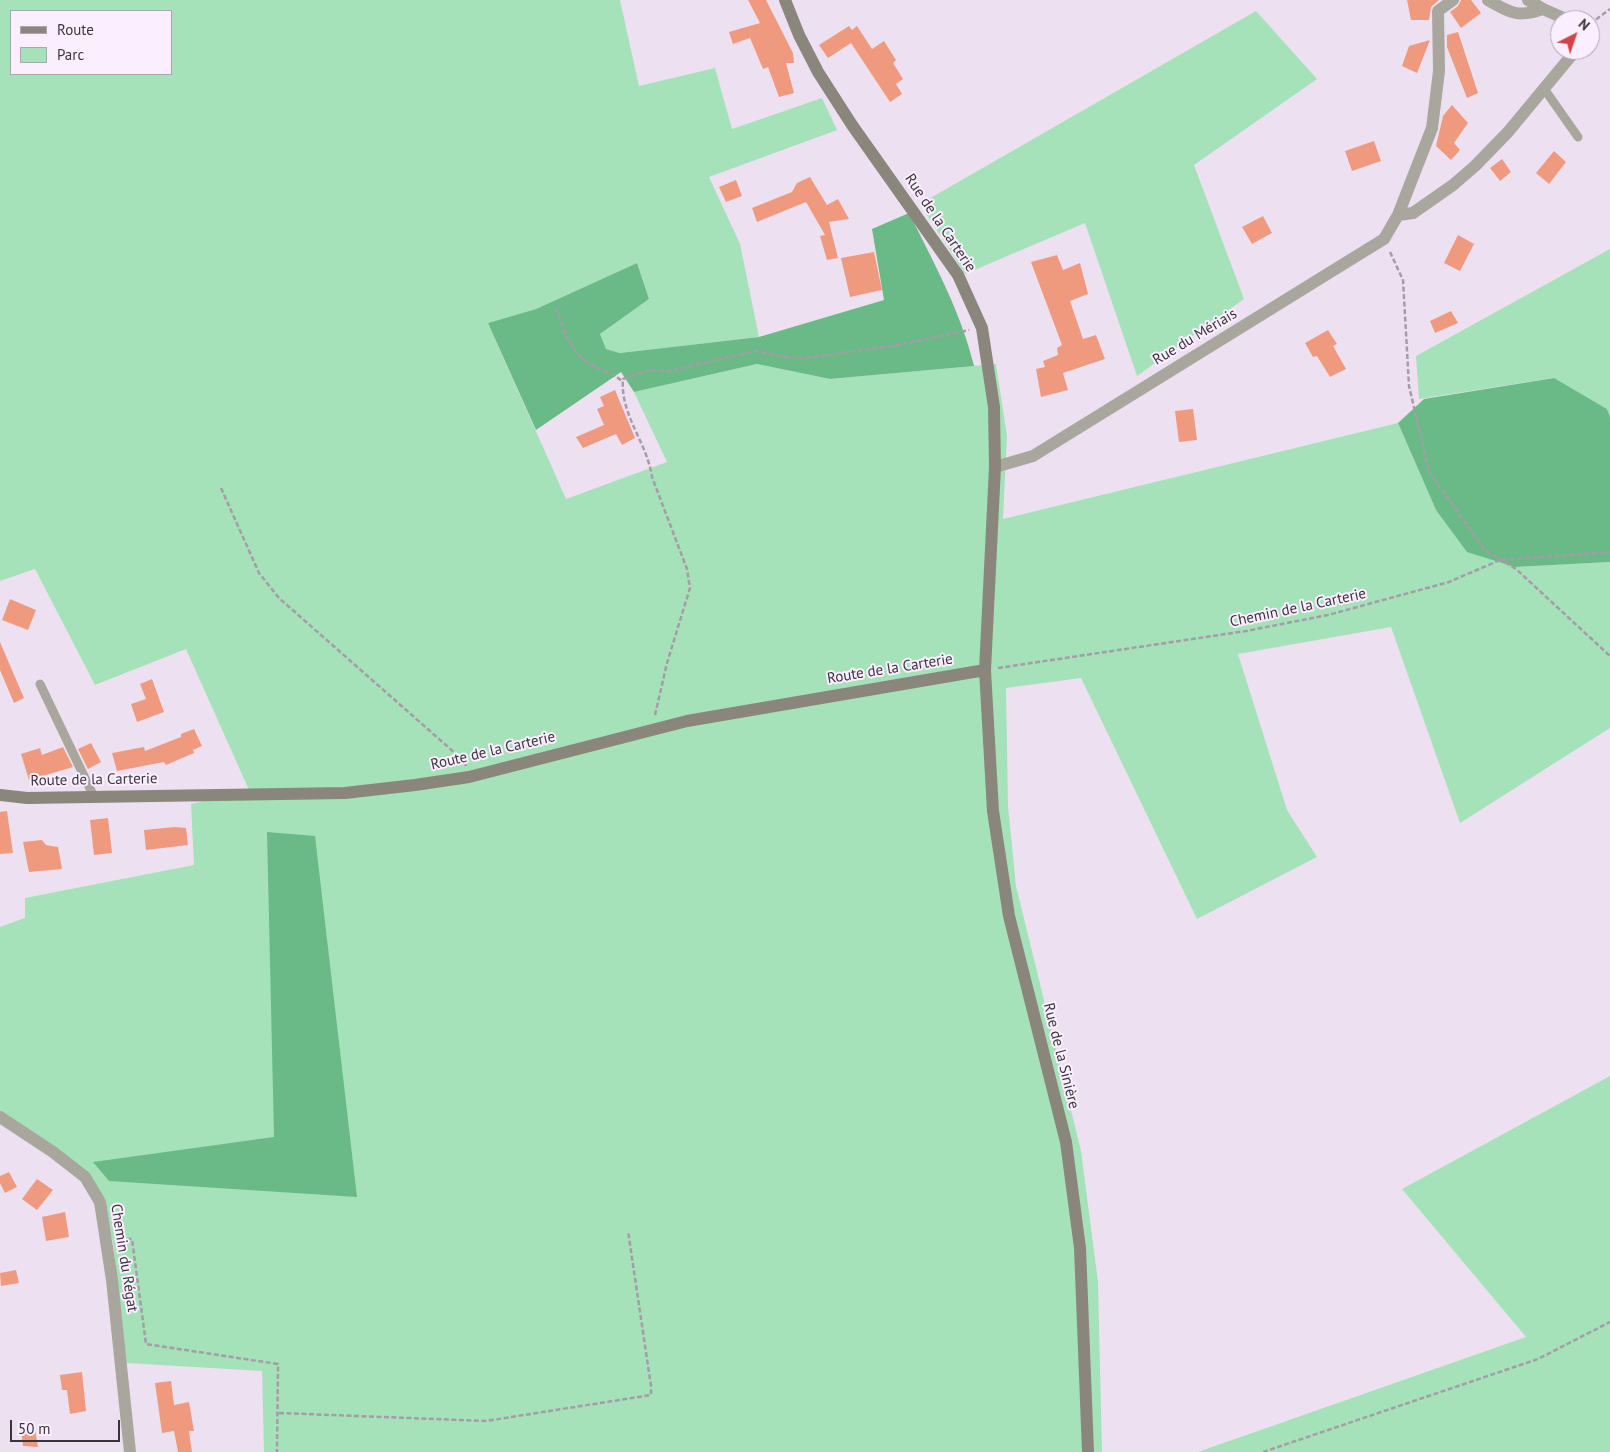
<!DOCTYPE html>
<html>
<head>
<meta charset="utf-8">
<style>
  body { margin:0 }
  #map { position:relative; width:1610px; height:1452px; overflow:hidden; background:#ede1f1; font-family:"PT Sans",sans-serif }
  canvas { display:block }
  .legend { position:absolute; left:10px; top:10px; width:162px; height:65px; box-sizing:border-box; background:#fbeeff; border:1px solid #aea4b1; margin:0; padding:6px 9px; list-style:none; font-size:15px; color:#3a353c }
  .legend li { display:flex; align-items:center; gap:10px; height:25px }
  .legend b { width:25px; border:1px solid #aea4b1 }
  .north { position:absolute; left:1550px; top:10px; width:50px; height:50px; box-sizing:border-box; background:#fbeeff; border:1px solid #aea4b1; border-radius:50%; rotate:41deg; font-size:14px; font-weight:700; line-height:20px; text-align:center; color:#3a353c }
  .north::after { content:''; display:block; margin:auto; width:18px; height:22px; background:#d44447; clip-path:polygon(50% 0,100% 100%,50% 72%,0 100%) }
  .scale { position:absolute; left:10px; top:1420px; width:110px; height:22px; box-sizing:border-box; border:2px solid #3a353c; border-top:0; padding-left:6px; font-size:15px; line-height:18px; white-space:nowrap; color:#3a353c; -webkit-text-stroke:4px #fbeeff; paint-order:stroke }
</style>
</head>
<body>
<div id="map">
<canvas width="1610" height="1452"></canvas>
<ul class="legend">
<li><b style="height:6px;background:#8b867b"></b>Route</li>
<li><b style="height:14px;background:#a5e2b9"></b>Parc</li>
</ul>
<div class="north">N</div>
<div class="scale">50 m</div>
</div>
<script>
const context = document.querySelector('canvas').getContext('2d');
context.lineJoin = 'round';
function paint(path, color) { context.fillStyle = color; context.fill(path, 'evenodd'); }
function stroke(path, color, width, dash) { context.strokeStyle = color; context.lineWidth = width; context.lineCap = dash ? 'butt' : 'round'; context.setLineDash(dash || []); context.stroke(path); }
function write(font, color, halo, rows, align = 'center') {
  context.font = font + ' "PT Sans",sans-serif'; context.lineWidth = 4; context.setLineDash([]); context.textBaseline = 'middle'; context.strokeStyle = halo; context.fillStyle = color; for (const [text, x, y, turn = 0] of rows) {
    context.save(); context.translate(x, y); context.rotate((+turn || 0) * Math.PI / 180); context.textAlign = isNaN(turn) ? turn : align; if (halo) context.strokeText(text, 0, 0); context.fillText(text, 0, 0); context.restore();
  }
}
paint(new Path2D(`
  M0,0h620l19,86 76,-18 17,61 90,-31 15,32 -128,47 31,67 19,93 -139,16 -15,-4 -5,-15 49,-35 -12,-36 -101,46 -48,14 78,176 101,-37 -33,-70 123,-28 73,15 166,-15 11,72 -4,83 395,-96 38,87 79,57 95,-5v166l-150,95 -69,-196 -153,27 49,156 30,47 -120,62 -116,-241 -75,10 2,118 8,80 65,265 17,131 4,170h-838l-2,-81 -136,-8 -13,-120 -10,-39 -19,-30 -84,-63v-184l25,-9v-20l169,-33 -3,-61 58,-14 -63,-141 -91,36 -60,-116 -35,12zM11,11h160v63h-160z
  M1256,11l61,68 -123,86 50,134 -107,77 -52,-153 -120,51 -45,-70z
  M1610,249v168l-3,-8 -54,-31 -134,21 -3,-43z
  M1610,1076v376h-412l328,-115 -124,-148z`), '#a5e2b9');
paint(new Path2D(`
  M909,213c25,50 52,99 65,153l-144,13 -73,-15 -123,28 -13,-20 -85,58 -48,-107 48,-14 101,-46 12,36 -49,35 6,15 14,4 139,-16 125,-37 -12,-71z
  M1554,378l53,31 3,8v145l-95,5 -48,-15 -31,-42 -38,-87 26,-24z
  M267,832l48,4 42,361 -248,-16 -16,-19 181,-25z`), '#6aba88');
paint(new Path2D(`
  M748,0h18l27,53 1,10h-8l8,30 -15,4 -11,-30 -5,2 -13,-31 -17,6 -4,-12 31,-9z
  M1407,0h32l-8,7 -2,13h-18z
  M1461,0h10l10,13 -20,15 -11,-16 8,-6z
  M849,26l3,4 5,-4 15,23 12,-8 12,19 -3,3 10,16 -7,5 6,10 -12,8 -39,-59 -23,15 -9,-13z
  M1458,32l20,61 -11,5 -20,-51v-12z
  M1430,40l-13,33 -15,-7 7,-20z
  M1452,105l16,18 -14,20 6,7 -9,10 -15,-14 7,-30z
  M1374,141l7,20 -29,10 -7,-20z
  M1554,151l12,11 -17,22 -13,-11z
  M1502,159l9,13 -11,9 -10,-13z
  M810,177l17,28 11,-6 11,20 -20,3 9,36 -11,2 -7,-24 5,-1 -19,-33 -49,20 -5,-14 40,-16 5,-9z
  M736,180l6,16 -16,6 -7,-15z
  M1263,216l9,17 -20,11 -10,-17z
  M1458,235l16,9 -14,27 -16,-8z
  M874,252l8,38 -32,7 -9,-39z
  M1057,255l6,15 17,-7 8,31 -18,7 13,38 13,-4 9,24 -42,14 5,17 -27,7 -5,-28 9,-2 -2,-6 15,-6 -1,-7 5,-3 -31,-83z
  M1451,311l7,12 -23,10 -5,-12z
  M1328,330l9,14 -4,2 13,23 -16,8 -13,-21 -4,1 -8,-14z
  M615,390l20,48 -13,7 -6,-11 -33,14 -7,-11 28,-12 -7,-16 7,-3 -4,-9z
  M1193,409l4,31 -18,2 -4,-31z
  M10,599l26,11 -8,20 -26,-10z
  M0,642l24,56 -10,5 -14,-33z
  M152,679l12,33 -27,10 -6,-18 15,-5 -6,-15z
  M194,729l8,17 -9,4 1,3 -28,12 -2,-3 -47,9 -5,-18 32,-6 1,4 36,-14v-3z
  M91,743l10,19 -13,7 -10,-20z
  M63,747l10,20 -44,13 -8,-26 19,-6 2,7z
  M7,811l6,42 -13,1v-42z
  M108,818l4,35 -18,2 -4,-35z
  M175,827l11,1 2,17 -42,5 -2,-20z
  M42,840l4,5 12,2 4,22 -33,3 -6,-30z
  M9,1172l8,15 -12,6 -5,-10v-7z
  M37,1179l16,11 -16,20 -15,-11z
  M65,1212l4,25 -23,4 -4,-24z
  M16,1270l3,13 -18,3 -1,-13z
  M82,1372l4,39 -16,3 -3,-24h-5l-2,-15z
  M171,1381l3,24 15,-3 5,29h-5l3,21h-14l-4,-21 -12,2 -7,-50z
  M35,1429l3,18 -15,-1 -2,-15z`), '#ef9a7f');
stroke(new Path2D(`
  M1590,24l20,-15
  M1390,252l13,28 6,106 20,86 56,78 31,19 94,87
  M556,308c8,20 13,43 32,55 12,7 24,9 35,19
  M221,488l38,85 20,25 185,163 2,5
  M998,668l248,-37 82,-16 121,-33 51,-22 110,-8
  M655,715l12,-52 23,-75 -3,-19 -35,-92c-5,-35 -32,-62 -29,-98l27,-9 20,1 86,-20 42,8 95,-13 76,-16
  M119,1239h13l14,105 132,20 -1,88
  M279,1413l207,8 165,-26v-9l-23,-155
  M1263,1452l275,-93 72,-37`), '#a59ca8', 2.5, [5, 2.5]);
stroke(new Path2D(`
  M1545,90l33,47
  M40,684l54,113`), '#a9a69e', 9);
stroke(new Path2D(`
  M1488,0c22,13 31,18 55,9l25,11
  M1528,0l15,9
  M1398,215l34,-87 7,-57 -1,-60 15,-11
  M995,467l38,-11 351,-217 14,-24 15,-2 40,-28 22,-19 33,-34 68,-82
  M0,1117l53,35 32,25 15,25 12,78 18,172`), '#a9a69e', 12);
stroke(new Path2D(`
  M785,0l14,35 19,37 34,53 106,150 24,53 12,79 1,60 -10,203 8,141 16,105 57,226 14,106 8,204
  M0,795l27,3 318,-5 70,-8 54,-8 218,-56 298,-51`), '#8b867b', 12);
write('15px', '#3a353c', '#fbeeff', [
  ["Rue de la Carterie",940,223,56],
  ["Rue du Mériais",1195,337,-31],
  ["Chemin de la Carterie",1298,608,-12],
  ["Route de la Carterie",890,669,-9],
  ["Route de la Carterie",493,751,-13],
  ["Route de la Carterie",94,780,-1],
  ["Rue de la Sinière",1061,1056,76],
  ["Chemin du Régat",124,1258,81]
]);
</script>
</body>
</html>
